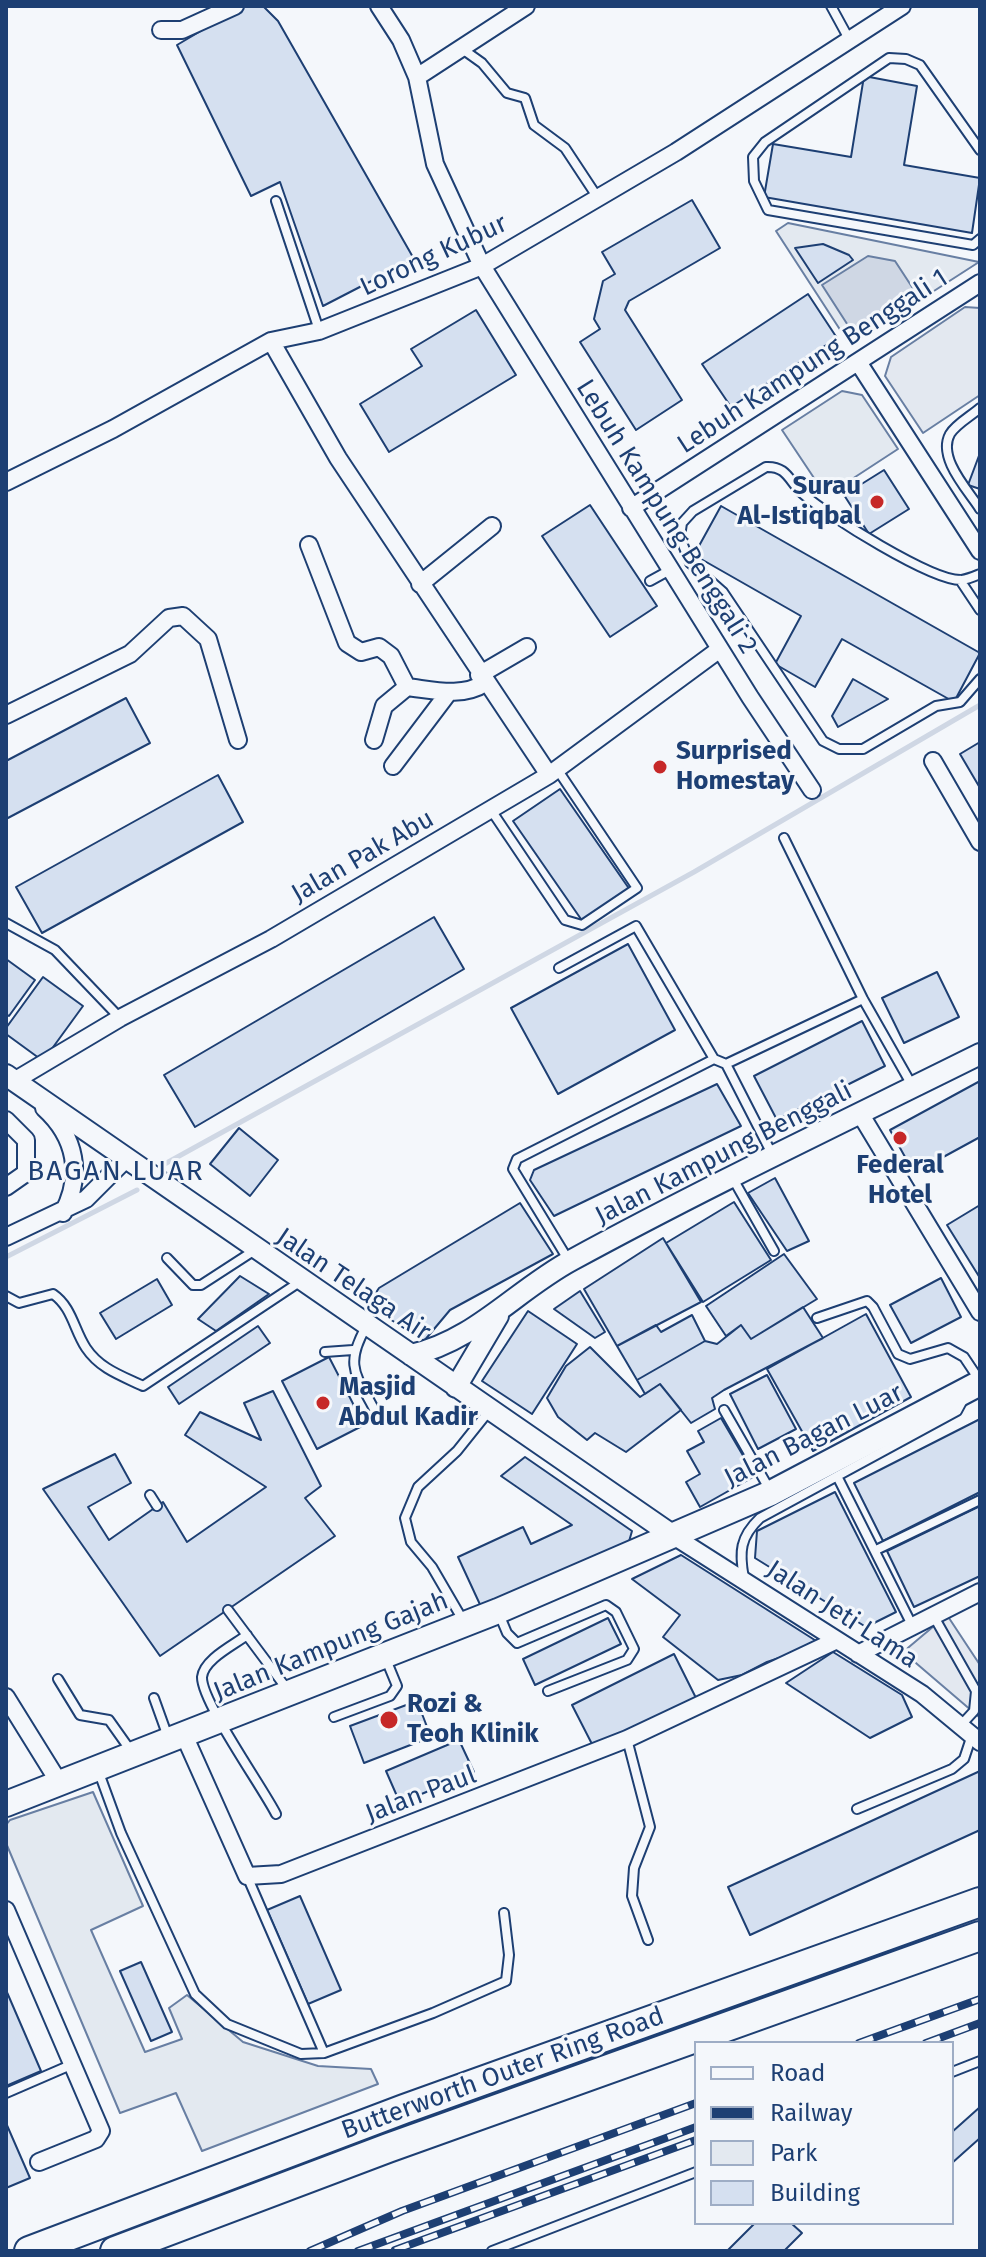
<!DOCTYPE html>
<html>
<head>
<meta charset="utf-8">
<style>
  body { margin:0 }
  #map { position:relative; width:986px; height:2257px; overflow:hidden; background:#f4f7fb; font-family:"Fira Sans",sans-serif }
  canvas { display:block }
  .frame { position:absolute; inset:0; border:8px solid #1d3f73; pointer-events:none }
  .legend { position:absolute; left:694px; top:2041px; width:260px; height:184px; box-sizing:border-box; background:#f4f7fb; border:2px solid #9eadc5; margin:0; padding:10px 14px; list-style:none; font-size:24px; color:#1d3f73 }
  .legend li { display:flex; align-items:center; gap:16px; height:40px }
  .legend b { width:40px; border:2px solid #9eadc5 }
</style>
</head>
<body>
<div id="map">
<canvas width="986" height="2257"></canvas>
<div class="frame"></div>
<ul class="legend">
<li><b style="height:10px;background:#f4f7fb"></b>Road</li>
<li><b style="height:10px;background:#1d3f73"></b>Railway</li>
<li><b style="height:22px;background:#e3e9f0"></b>Park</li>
<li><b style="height:22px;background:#d5e0f0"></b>Building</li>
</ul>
</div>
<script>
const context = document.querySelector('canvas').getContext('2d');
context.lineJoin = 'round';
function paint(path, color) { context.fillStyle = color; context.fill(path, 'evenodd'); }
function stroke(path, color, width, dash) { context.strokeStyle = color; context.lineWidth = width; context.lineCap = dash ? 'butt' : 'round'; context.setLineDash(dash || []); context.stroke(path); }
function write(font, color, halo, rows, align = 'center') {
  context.font = font + ' "Fira Sans",sans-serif'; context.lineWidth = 6; context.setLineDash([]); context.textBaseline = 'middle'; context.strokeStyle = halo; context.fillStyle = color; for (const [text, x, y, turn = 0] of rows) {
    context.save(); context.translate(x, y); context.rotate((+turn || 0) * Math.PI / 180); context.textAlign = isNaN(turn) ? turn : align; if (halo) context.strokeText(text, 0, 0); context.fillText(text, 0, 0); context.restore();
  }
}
const green = new Path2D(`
  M788,223l191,39 -129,83 -74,-114z
  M842,391l20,4 36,54 -72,47 -44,-66z
  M93,1792l50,114 -52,24 54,122 37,-13 -13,-31 18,-13 56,47 75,24 53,3 7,15 -176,67 -26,-58 -56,20 -114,-270v-18l4,-5z`);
paint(green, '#e3e9f0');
stroke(green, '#687fa3', 2);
const parking = new Path2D(`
  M965,307l15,1v87l-57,38 -38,-57 6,-19z
  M947,1615l33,50 -1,52 -76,-65z`);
paint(parking, '#e3e8f0');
stroke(parking, '#687fa3', 2);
const water = new Path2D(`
  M868,256l27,5 19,29 -63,40 -29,-45z`);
paint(water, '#cfd7e4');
stroke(water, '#687fa3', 2);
stroke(new Path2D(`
  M161,1166l533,-294 286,-167
  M6,1257l131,-67`), '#cfd7e4', 5);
const building = new Path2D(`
  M243,6h20l15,15 136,238 -91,47 -43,-124 -29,14 -74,-151z
  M864,76l53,10 -13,79 76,13 -8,55 -208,-36 9,-53 78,13z
  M692,200l28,48 -91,53 -4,9 57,90 -46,30 -56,-88 20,-13 -6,-10 9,-38 12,-7 -13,-22z
  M823,244l26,11 4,5 -35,23 -23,-35z
  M808,294l29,44 -106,69 -29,-43z
  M476,310l40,65 -127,77 -29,-48 62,-38 -11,-17z
  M980,453v36l-12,-4z
  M884,470l25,39 -40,25 -25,-39z
  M590,505l67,101 -47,31 -68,-101z
  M721,506l259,147 -26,49 -112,-63 -27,48 -40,-23 26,-48 -107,-61z
  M853,679l35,20 -50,28 -6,-11z
  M126,698l24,45 -144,76v-58z
  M980,742v46l-20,-34z
  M218,775l25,47 -201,111 -26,-46z
  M560,789l70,101 -47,32 -70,-101z
  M434,917l30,52 -269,158 -31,-52z
  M628,944l47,86 -117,64 -47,-86z
  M6,959l29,21 -26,36 -3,-2z
  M937,972l22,45 -55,26 -22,-45z
  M43,977l40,29 -40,55 -37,-27v-6z
  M862,1021l23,45 -108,54 -23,-44z
  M980,1081v56l-66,36 -24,-43z
  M717,1084l24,42 -187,90 -24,-36 4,-10z
  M239,1128l39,32 -28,36 -40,-32z
  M775,1178l34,63 -22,10 -39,-58z
  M734,1202l37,58 -68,42 -37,-59z
  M520,1203l33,51 -103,56 -26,31 -56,-36 11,-17z
  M980,1205v73l-33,-53z
  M663,1238l38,64 -84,44 -33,-57z
  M784,1254l33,45 -66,40 -10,-14 -15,11 -20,-30z
  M240,1276l29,18 -53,37 -18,-12z
  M941,1278l20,39 -50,26 -21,-38z
  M157,1279l15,26 -56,34 -16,-26z
  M580,1291l25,41 -10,6 -41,-29z
  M803,1307l20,31 -99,52 -12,8 3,11 -24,14 -31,-39 -15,10 -8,-14 68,-39 12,3 24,-19 10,14z
  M528,1311l49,33 -45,70 -50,-33z
  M866,1314l45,83 -98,54 -46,-82z
  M692,1315l13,26 -68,39 -20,-34 39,-21 5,7z
  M258,1326l12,17 -91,61 -11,-17z
  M590,1347l50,50 20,-13 21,26 -55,42 -31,-19 -8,7 -29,-23 -11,-19 19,-32z
  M329,1357l35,68 -47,24 -35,-68z
  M767,1375l29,54 -38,20 -28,-55z
  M273,1391l48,95 -16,12 30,38 -175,120 -117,-167 72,-35 16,29 -43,24 21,33 54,-38 24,40 79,-55 -81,-52 15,-23 61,28 -17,-37z
  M721,1418l34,58 -55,31 -14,-25 14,-8 -13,-23 17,-9 -6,-11z
  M980,1419v73l-97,49 -29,-58z
  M525,1457l107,74 -4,14 -145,66 -25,-54 65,-30 8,17 41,-19 -71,-49z
  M835,1492l61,120 -30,15 -111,-69 2,-27z
  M980,1506v70l-66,31 -27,-56z
  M681,1555l140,89 -54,18 -25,13 -24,5 -55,-43 17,-22 -48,-36z
  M608,1618l13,26 -86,41 -12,-26z
  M833,1652l69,43 10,22 -42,21 -84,-55z
  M674,1654l22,44 -102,50 -22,-43z
  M417,1701l14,36 -67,26 -14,-37z
  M459,1740l15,32 -74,31 -14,-32z
  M980,1771v59l-230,105 -22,-48z
  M300,1896l41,94 -33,14 -41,-94z
  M141,1962l31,70 -21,9 -31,-70z
  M6,1990l35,81 -35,15z
  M980,2107v31l-28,25v-31z
  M6,2123l24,55 -24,10z
  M755,2223h36l11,10 -18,18h-57z`);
paint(building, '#d5e0f0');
stroke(building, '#1d3f73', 2);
const service = new Path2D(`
  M831,6l18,33
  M461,48l21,15 25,30 18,5 9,27 31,23 33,50
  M980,150l-60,-85 -14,-6 -17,-1 -124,84 -12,15 1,24 14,29 205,35 7,-6
  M276,201l43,129
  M980,408c-9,8 -24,16 -30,26 -13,24 18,56 30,75
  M980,574c-5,2 -12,5 -18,6 -29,2 -135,-65 -159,-86 -14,-12 -15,-28 -37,-27l-73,44 -11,12 -2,14 10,26 33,29 100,149 16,8h24l73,-43 24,-4 20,-23
  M960,580l20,30
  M650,581l20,-11
  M491,810l74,110 17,5 55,-37 -80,-119
  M784,838l79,161 50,88
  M6,923l49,27 65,68
  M559,968l77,-42 78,133
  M726,1064l137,-65
  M732,1177l42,74
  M167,1258l26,27h8l54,-35
  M569,1261l-56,-92 4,-10 197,-100 12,5 46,90
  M6,1296l13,7 34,-9c19,13 21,36 33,54 14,21 36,28 57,38l158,-105
  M817,1318l50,-17 6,6 25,47 12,5 38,-11 16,9 16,24
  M366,1327c-24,42 -7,50 12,90
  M325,1352l28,-2
  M724,1410l47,82
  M838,1478l74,147
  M150,1495l7,11
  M876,1550l104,-50
  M744,1578c-5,-26 -4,-41 16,-60l197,-107 7,-13
  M228,1610l59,79
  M499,1614l8,19 10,10 89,-38 10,7 18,37 -7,11 -79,31
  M933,1615l43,76 -2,20 -12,13
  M464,1622l-32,-55 -21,-25 -6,-24 13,-31 39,-36 32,-40
  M247,1635c-13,10 -43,24 -45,42 -1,24 61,111 74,137
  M58,1679l22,36 29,5 22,31
  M154,1698l14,39
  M334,1717l56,-21 7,-10 -12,-29
  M627,1739l23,88 -16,41 -2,28 16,44
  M98,1770l23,63 74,161 32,30 74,30 23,-1 109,-40 73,-32 3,-26 -5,-42
  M857,1809l95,-40 12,-10 8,-24
  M247,1876l77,177
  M952,2072l28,-11
  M6,2093l67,-29
  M492,2251l204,-79`);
const minor = new Path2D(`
  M379,6l22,34 16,37 18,87 47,102 268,431 62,93
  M161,30h21l53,-24
  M417,77l109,-71
  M271,341l67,117 211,317
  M858,362l122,189
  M6,482l107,-53 158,-88 48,-10 163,-65 194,-114 226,-146
  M631,508l349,-225
  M309,545l38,98 14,9 18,-5 12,9 16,31c26,3 55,11 78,-4
  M420,584l72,-58
  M479,675l48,-28
  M6,715l124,-61 39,-36 14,-2 25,23 30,101
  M374,740l10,-34 23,-19
  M933,761l47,81
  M393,766l56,-74
  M21,1087l-7,-6 106,-63 151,-79 278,-164 171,-126
  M44,1108c32,29 39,67 19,105
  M861,1115l119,197
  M6,1120l20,20v33l-20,14
  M6,1237l80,-38 39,-39
  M672,1535l250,159 58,48
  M858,1654l122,-62
  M6,1697l54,87
  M184,1735l63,141 34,-2 346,-135 210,-99
  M6,1910l95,221 -5,8 -57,23`);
const tertiary = new Path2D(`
  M6,1075l666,460
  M411,1355c64,-14 105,-65 161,-95 134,-73 271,-138 408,-206
  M456,1387l42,-71`);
const primary = new Path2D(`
  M6,1804l492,-193 273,-118 209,-110`);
const motorway = new Path2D(`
  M29,2251l375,-142 576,-207
  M115,2251l273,-103 592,-212`);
stroke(service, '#1d3f73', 12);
stroke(minor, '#1d3f73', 20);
stroke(tertiary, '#1d3f73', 24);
stroke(primary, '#1d3f73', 28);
stroke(motorway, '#1d3f73', 32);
stroke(service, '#f4f7fb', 8);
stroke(minor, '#f4f7fb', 16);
stroke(tertiary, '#f4f7fb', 20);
stroke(primary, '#f4f7fb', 24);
stroke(motorway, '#f4f7fb', 28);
const rail = new Path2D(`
  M859,2043l121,-44
  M926,2043l54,-20
  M395,2250l301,-110
  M310,2251l92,-40 294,-108
  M358,2251l338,-124`);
stroke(rail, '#1d3f73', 8);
stroke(rail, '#f4f7fb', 5, [15]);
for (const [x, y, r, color] of [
  [877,502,8,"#c62828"],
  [660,767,8,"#c62828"],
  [900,1138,8,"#c62828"],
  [323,1403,8,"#c62828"],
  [389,1720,10,"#c62828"]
]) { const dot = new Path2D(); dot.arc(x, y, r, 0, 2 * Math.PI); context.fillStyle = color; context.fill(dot); stroke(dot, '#f4f7fb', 3); }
write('26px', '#1d3f73', '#f4f7fb', [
  ["Lorong Kubur",434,256,-25],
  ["Lebuh Kampung Benggali 1",813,362,-33],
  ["Lebuh Kampung Benggali 2",666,517,58],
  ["Jalan Pak Abu",363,857,-30],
  ["Jalan Kampung Benggali",724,1154,-27],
  ["Jalan Telaga Air",353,1285,34],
  ["Jalan Bagan Luar",814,1436,-27],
  ["Jalan Jeti Lama",842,1615,33],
  ["Jalan Kampung Gajah",331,1647,-22],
  ["Jalan Paul",421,1795,-21],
  ["Butterworth Outer Ring Road",503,2074,-20]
]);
write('bold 26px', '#1d3f73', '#f4f7fb', [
  ["Surau",861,487,"right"],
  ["Al-Istiqbal",861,517,"right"],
  ["Surprised",676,752],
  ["Homestay",676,782],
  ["Federal",900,1166,"center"],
  ["Hotel",900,1196,"center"],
  ["Masjid",339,1388],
  ["Abdul Kadir",339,1418],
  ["Rozi &",407,1705],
  ["Teoh Klinik",407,1735]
], 'left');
context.letterSpacing = '2px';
write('28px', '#1d3f73', '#f4f7fb', [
  ["BAGAN LUAR",116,1172]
]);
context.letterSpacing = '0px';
</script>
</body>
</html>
